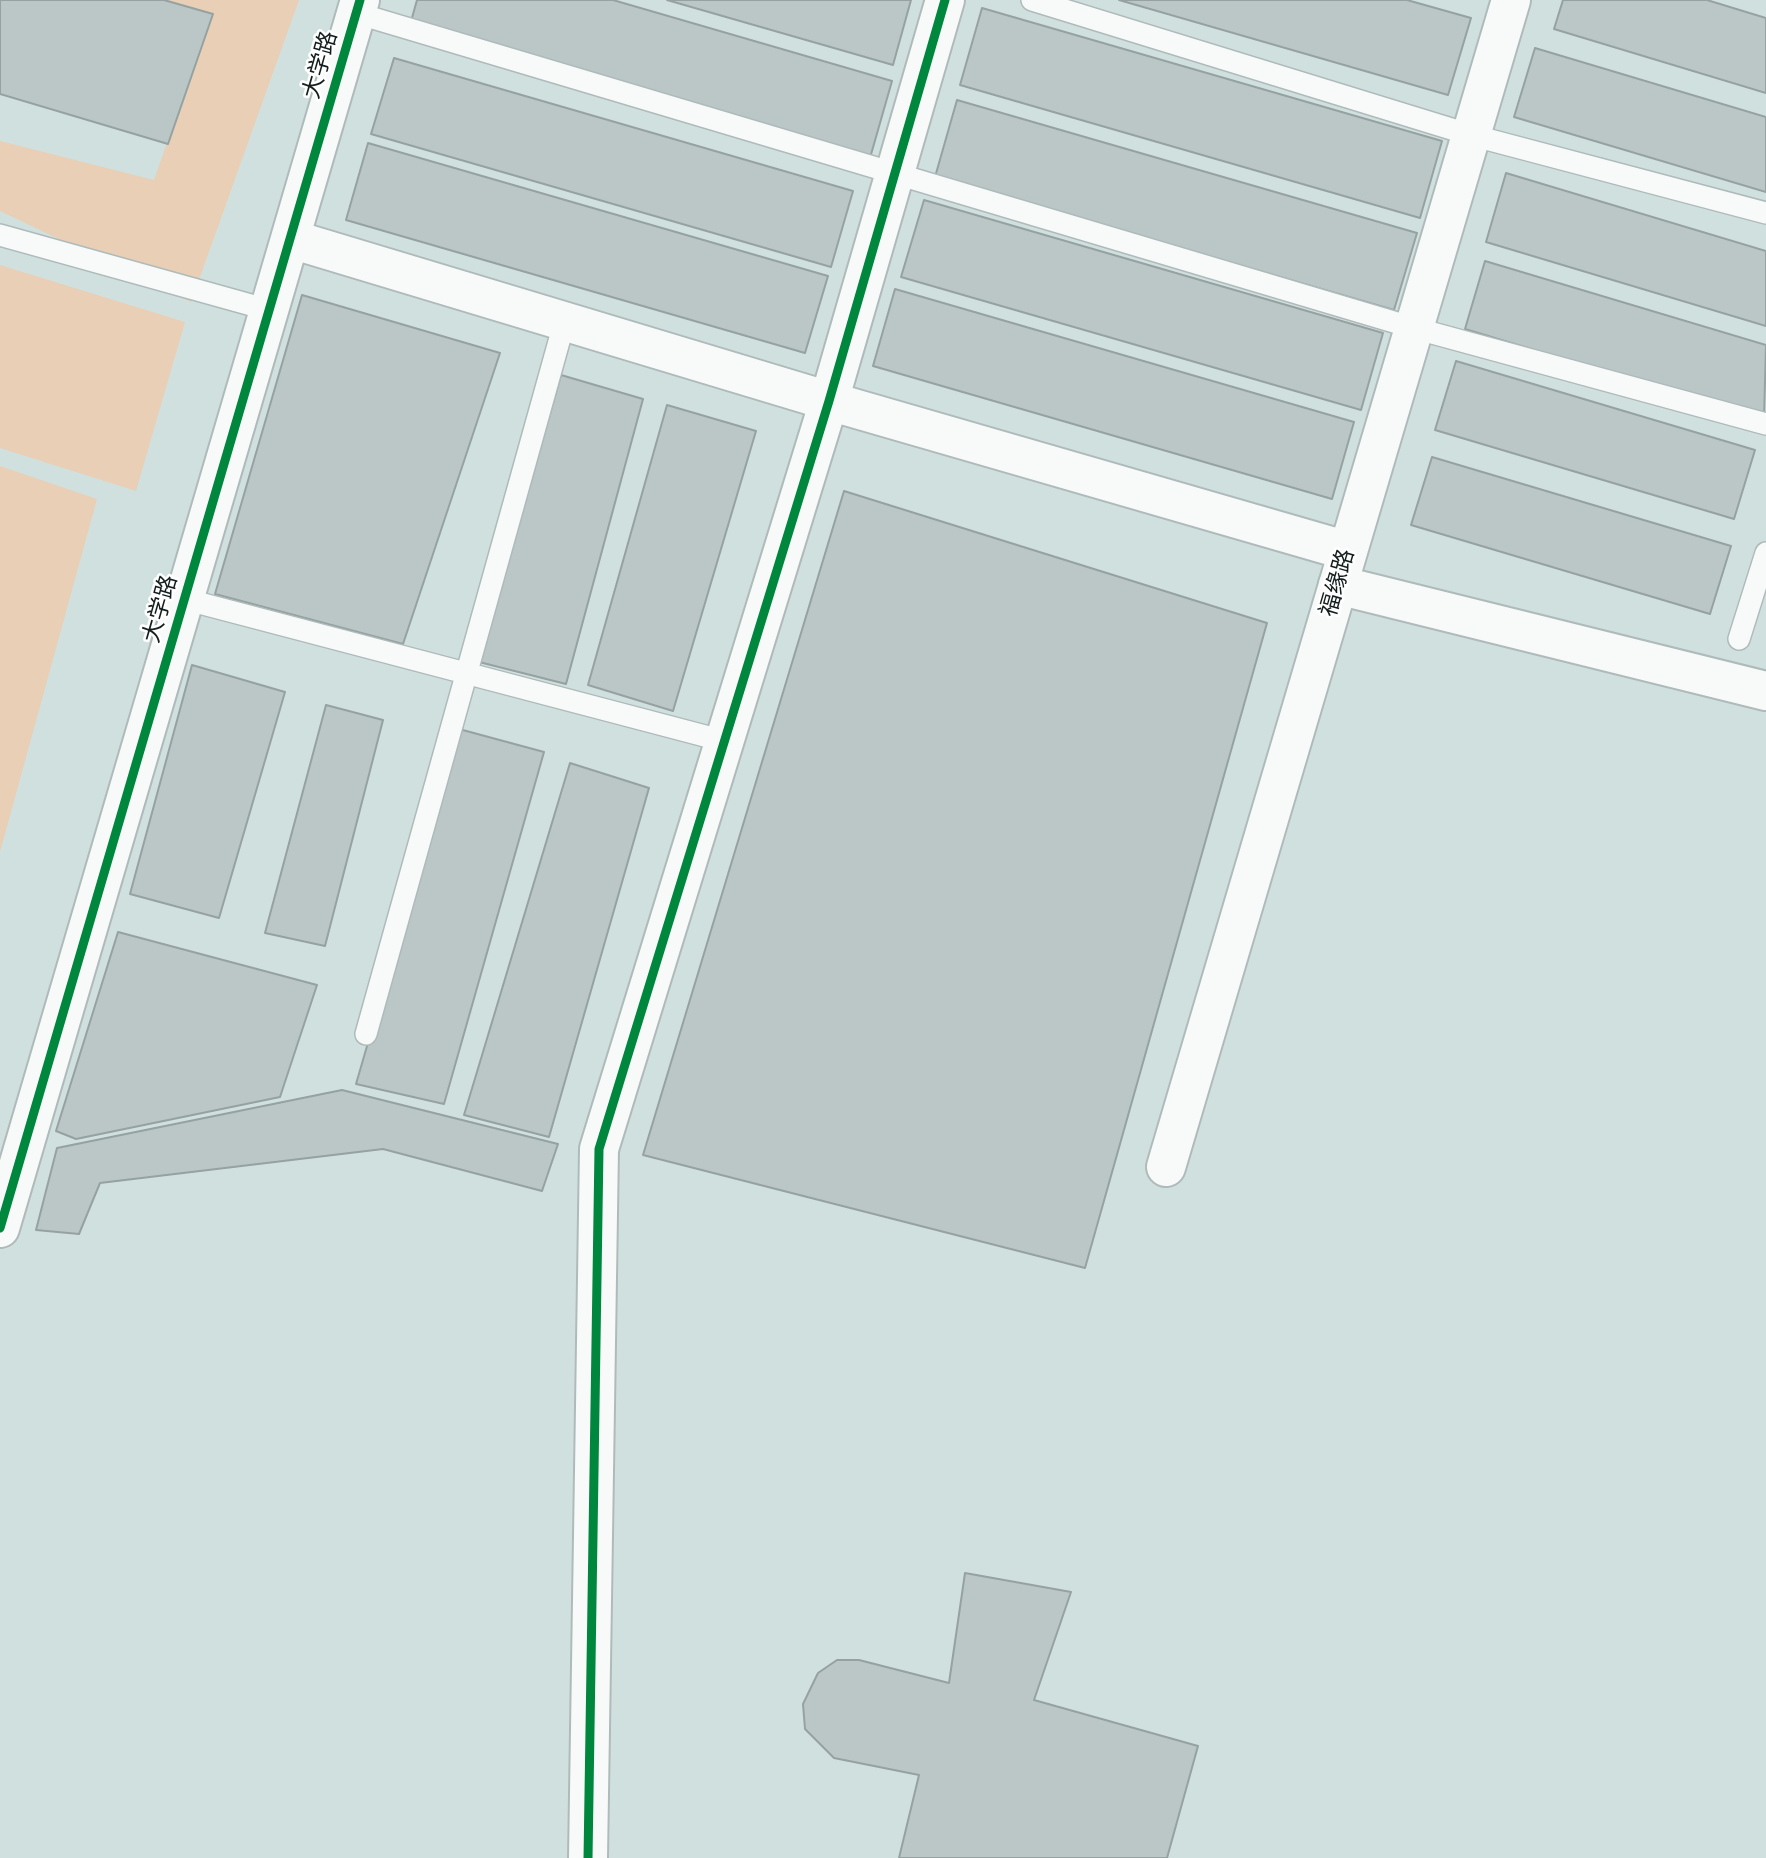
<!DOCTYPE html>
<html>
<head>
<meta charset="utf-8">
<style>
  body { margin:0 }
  canvas { display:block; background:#d0e0df }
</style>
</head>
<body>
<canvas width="1766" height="1858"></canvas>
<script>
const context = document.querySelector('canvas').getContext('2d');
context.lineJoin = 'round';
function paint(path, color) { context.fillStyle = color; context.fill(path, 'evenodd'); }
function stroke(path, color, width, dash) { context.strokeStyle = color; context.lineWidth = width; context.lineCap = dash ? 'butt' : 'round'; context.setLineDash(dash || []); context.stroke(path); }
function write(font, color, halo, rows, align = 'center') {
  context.font = font + ' Arial,"Noto Sans SC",sans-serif'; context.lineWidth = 5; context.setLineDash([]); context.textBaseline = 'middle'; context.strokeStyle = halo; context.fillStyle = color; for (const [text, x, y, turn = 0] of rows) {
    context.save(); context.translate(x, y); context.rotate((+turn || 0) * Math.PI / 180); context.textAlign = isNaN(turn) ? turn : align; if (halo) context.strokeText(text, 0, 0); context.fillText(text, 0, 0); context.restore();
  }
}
paint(new Path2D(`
  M164,0h135l-108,302 -191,-91v-70l154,39 58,-166z
  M0,265l185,57 -49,169 -136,-43z
  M0,466l97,33 -97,353z`), '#e8cfb5');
const building = new Path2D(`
  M0,0h164l49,14 -45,130 -168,-50z
  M417,0h196l279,81 -22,77 -460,-133z
  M667,0h244l-18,65z
  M1119,0h288l64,18 -23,77z
  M1563,0h144l59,18v75l-212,-64z
  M982,8l460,133 -22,77 -460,-133z
  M1535,48l231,69v75l-252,-75z
  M394,58l459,133 -22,76 -460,-133z
  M957,100l460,133 -23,77 -459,-133z
  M368,143l460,133 -23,77 -459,-133z
  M1506,173l260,78v75l-280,-84z
  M924,200l459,133 -22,77 -460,-133z
  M1485,261l281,84 -2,74 -299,-90z
  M895,289l459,133 -22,77 -459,-133z
  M302,295l198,58 -97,291 -188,-50z
  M1456,361l299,89 -21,69 -299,-89z
  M561,375l82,24 -77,285 -87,-22z
  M667,405l89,26 -83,280 -85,-26z
  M1432,457l299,89 -21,68 -299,-89z
  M844,491l423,132 -182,645 -442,-113z
  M192,665l93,27 -66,226 -89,-24z
  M326,705l57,15 -58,226 -60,-13z
  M459,729l85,23 -100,352 -88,-20z
  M570,763l79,25 -100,349 -85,-22z
  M118,932l199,53 -37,112 -204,42 -20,-8z
  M342,1090l216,54 -16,47 -159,-42 -283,34 -21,51 -43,-4 21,-82z
  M965,1573l106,19 -37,108 164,46 -31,112h-268l20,-83 -85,-17 -29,-29 -2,-25 15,-31 19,-13h22l90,23z`);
paint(building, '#bac7c6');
stroke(building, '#96a2a1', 2);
const service = new Path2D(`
  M1032,0l439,135 295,78
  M356,13l1058,315 352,96
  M0,235l269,75
  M184,599l540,142
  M1739,639l27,-86
  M366,1034l199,-714`);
const minor = new Path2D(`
  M291,239l538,162 519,150
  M1166,1167l345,-1167
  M0,1228l360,-1228
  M588,1858l11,-709 230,-748 116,-401`);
const tertiary = new Path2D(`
  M1338,585l428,106`);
stroke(service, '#afbbba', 24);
stroke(minor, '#afbbba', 42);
stroke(tertiary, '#afbbba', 42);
stroke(service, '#f8fafa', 21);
stroke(minor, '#f8fafa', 38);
stroke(tertiary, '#f8fafa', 38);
stroke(new Path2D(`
  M0,1228l360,-1228
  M588,1858l11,-709 230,-748 116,-401`), '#00873e', 9);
write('23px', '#131e1d', '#fff', [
  ["大学路",321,65,-74],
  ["福缘路",1338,583,-74],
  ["大学路",161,609,-74]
]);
</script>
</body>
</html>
